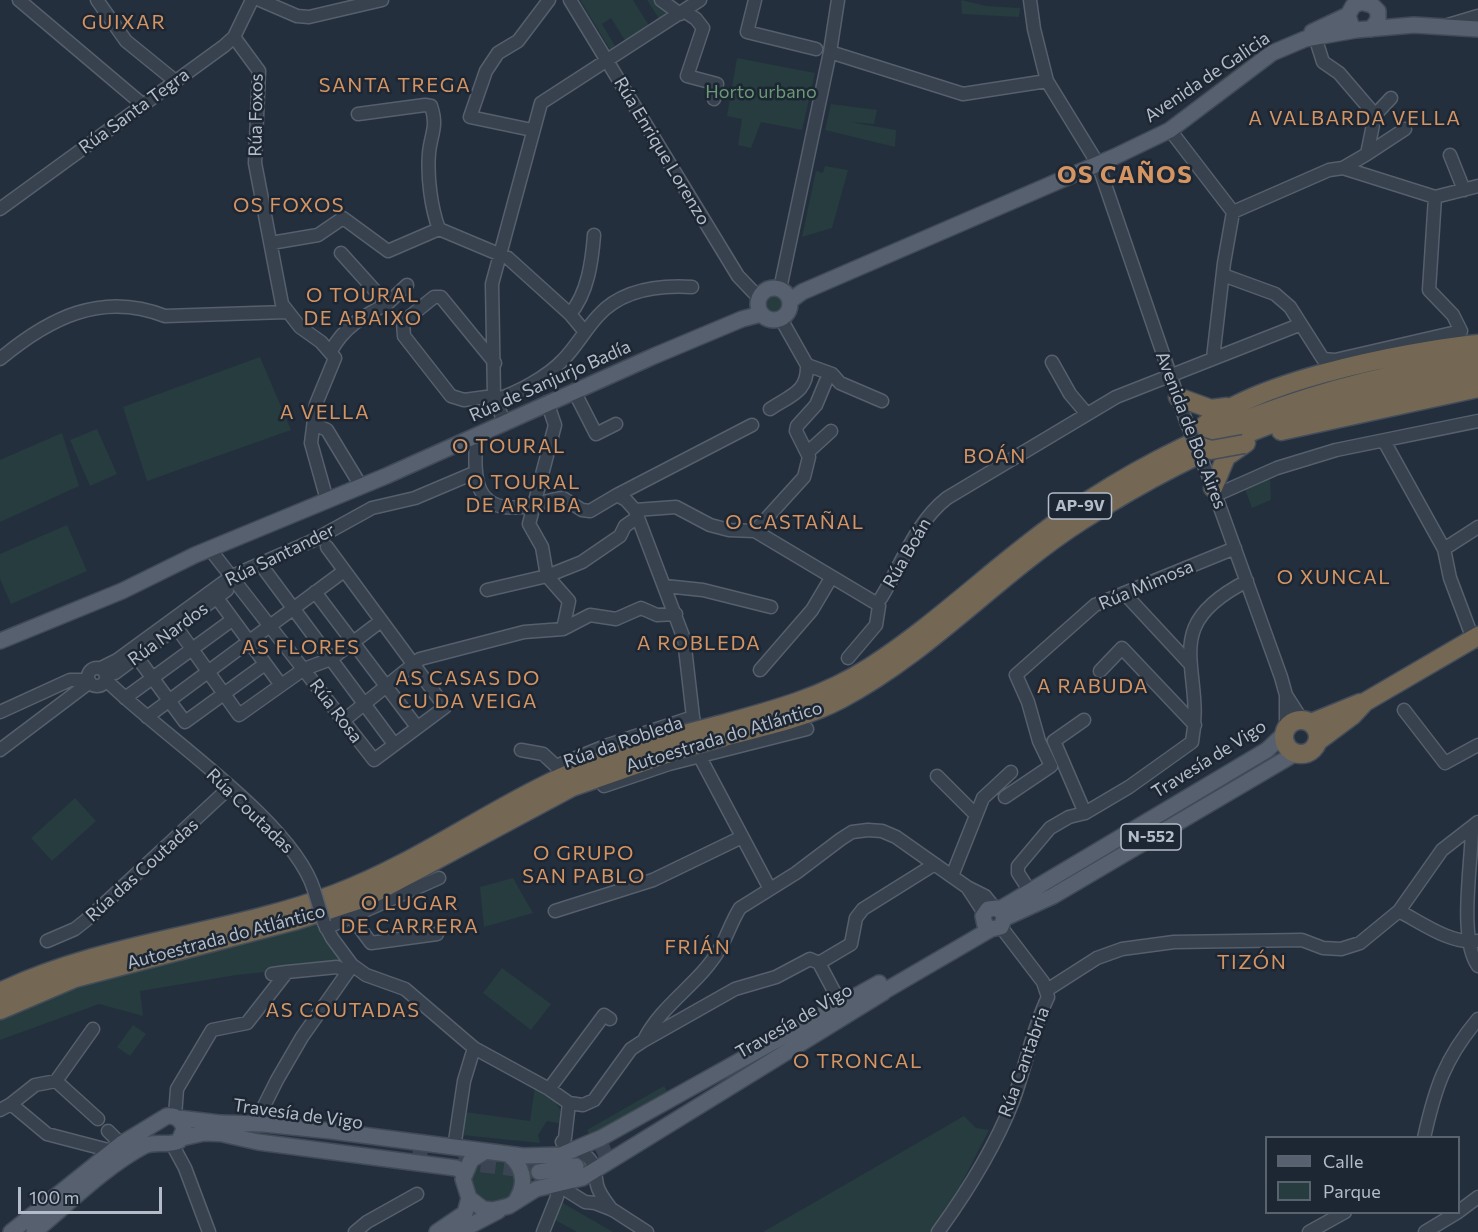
<!DOCTYPE html>
<html>
<head>
<meta charset="utf-8">
<style>
  body { margin:0 }
  #map { position:relative; width:1478px; height:1232px; overflow:hidden; background:#242f3e; font-family:Commissioner,sans-serif }
  canvas { display:block }
  .legend { position:absolute; left:1265px; top:1136px; width:195px; height:78px; box-sizing:border-box; background:#1d2633; border:2px solid #59626f; margin:0; padding:8px 10px; list-style:none; font-size:18px; color:#b4bcc9 }
  .legend li { display:flex; align-items:center; gap:12px; height:30px }
  .legend b { width:30px; border:2px solid #59626f }
  .scale { position:absolute; left:18px; top:1187px; width:144px; height:27px; box-sizing:border-box; border:3px solid #b4bcc9; border-top:0; padding-left:8px; font-size:18px; line-height:21px; white-space:nowrap; color:#b4bcc9; -webkit-text-stroke:4px #1d2633; paint-order:stroke }
</style>
</head>
<body>
<div id="map">
<canvas width="1478" height="1232"></canvas>
<ul class="legend">
<li><b style="height:8px;background:#56606e"></b>Calle</li>
<li><b style="height:16px;background:#263c3f"></b>Parque</li>
</ul>
<div class="scale">100 m</div>
</div>
<script>
const context = document.querySelector('canvas').getContext('2d');
context.lineJoin = 'round';
function paint(path, color) { context.fillStyle = color; context.fill(path, 'evenodd'); }
function stroke(path, color, width, dash) { context.strokeStyle = color; context.lineWidth = width; context.lineCap = dash ? 'butt' : 'round'; context.setLineDash(dash || []); context.stroke(path); }
function write(font, color, halo, rows, align = 'center') {
  context.font = font + ' Commissioner,sans-serif'; context.lineWidth = 5; context.setLineDash([]); context.textBaseline = 'middle'; context.strokeStyle = halo; context.fillStyle = color; for (const [text, x, y, turn = 0] of rows) {
    context.save(); context.translate(x, y); context.rotate((+turn || 0) * Math.PI / 180); context.textAlign = isNaN(turn) ? turn : align; if (halo) context.strokeText(text, 0, 0); context.fillText(text, 0, 0); context.restore();
  }
}
paint(new Path2D(`
  M580,0h53l17,27 -24,15 -15,-24 -9,6 14,24 -5,3z
  M647,0h7l17,14 -11,6z
  M961,0l25,6 34,2 -1,9 -57,-3z
  M737,58l78,15 -13,57 -41,-8 -10,26 -13,-3 4,-26 -15,-3z
  M831,104l46,6 -3,14 -24,-2 46,8 -1,17 -70,-17z
  M825,166l23,4 -16,58 -30,9 14,-66 7,2z
  M764 304a10 10 0 1 1 20 0a10 10 0 1 1-20 0Z
  M260,357l31,73 -144,51 -24,-74z
  M97,429l20,45 -27,12 -20,-46z
  M62,433l17,53 -79,36v-62z
  M1270,477l1,23 -19,8 -7,-19z
  M67,525l20,46 -76,33 -11,-25v-25z
  M75,798l21,23 -44,40 -21,-23z
  M513,878l20,35 -49,14 -4,-40z
  M318,923l5,14 19,27 -106,11 -96,16 3,25 -44,-12 -99,36v-23l56,-22 100,-33z
  M502,968l49,36 -20,26 -48,-37z
  M133,1025l13,9 -16,22 -13,-9z
  M664,1086l3,5 -77,45 -3,-6z
  M535,1087c15,10 28,17 28,37l-16,-3 -9,14 2,8 -78,-8 3,-23 65,9z
  M964,1116l12,12 13,2 -35,68 -23,34h-168z
  M472 1181a22 22 0 1 1 44 0a22 22 0 1 1-44 0Z
  M561,1202l52,30h-36l-22,-12z`), '#263c3f');
stroke(new Path2D(`
  M413,1150l18,3
  M575,1161l40,-19
  M458,1162l81,10`), '#3a4453', 15, [15, 8]);
const minor = new Path2D(`
  M19,0l123,104
  M97,0l29,41 48,39
  M260,0l37,16 12,1 73,-17
  M570,0l168,276 21,22
  M661,0l19,14
  M755,0l-8,32 69,17
  M1030,0l4,29 13,52 51,83 88,257
  M684,11l12,8 7,9 -16,48 30,8 -3,15
  M1448,25l30,-9
  M234,37l25,34 -4,92 27,141 18,23 21,15 14,16 -19,46 -5,39 16,57
  M1315,37l8,25 16,11 36,42 -8,39 -24,14
  M830,52l133,42 84,-13
  M358,114l67,-9 6,1c7,21 0,27 -2,47 -2,23 2,55 10,76l69,29 62,56 15,18
  M1375,115l16,-17
  M532,130l-62,-13 16,-46 12,-18 20,-12 31,-41
  M1170,130l63,82 -9,51 -11,95
  M1367,154l38,-25
  M1450,155l14,35
  M0,209l224,-163 10,-9 18,-37
  M1233,212l96,-42 14,-2 92,29 43,-11
  M271,243l47,-8 25,-17 45,33 51,-22
  M1223,275l52,19 15,13 33,52 12,1 126,-29 -8,-16 -24,-25 6,-93
  M780,289l50,-237 8,-52
  M387,304l20,-19
  M570,314c18,-21 22,-53 24,-79
  M781,319l26,46 25,9 8,9 42,18
  M331,351c13,-24 32,-35 56,-47l-46,-51
  M0,359c49,-41 102,-68 165,-43l121,-4
  M1052,362l18,32 17,20
  M574,391l22,43 20,-10
  M494,396l-30,4 -13,-4 -47,-60 -1,-14 31,-25h7l54,66
  M495,400c22,-7 52,-23 68,-40 13,-13 22,-30 35,-44 24,-27 61,-31 94,-29
  M547,402l8,23 -26,99 13,23 5,29 22,25 -6,28
  M770,409c21,-14 38,-17 37,-44
  M504,422l-10,-26 -2,-112 49,-181 159,-103
  M314,424l13,6 34,56
  M476,436c-1,35 -6,77 46,71 14,-1 27,-8 41,-9l19,12 8,1 27,-16 9,5 9,10 49,129 9,78 9,44 68,128
  M1384,441l60,108 6,29 23,61 5,2
  M808,452l23,-21
  M1213,488l68,189 5,18v34
  M617,495l135,-70
  M1216,495l61,-27 59,-18 142,-29
  M635,510l41,-3 34,18 19,5 26,1 119,71
  M755,531l49,-54 5,-20 -13,-26 1,-5 19,-21 10,-24
  M209,548l165,212 71,-53 -118,-160
  M1444,549l34,-22
  M264,569l130,175
  M665,586l38,4 68,17
  M487,590l60,-14 35,-14 38,-26 5,-10 13,-9
  M315,592l102,135
  M1124,593l65,70
  M217,598l64,87
  M881,598c21,-34 34,-75 66,-100l169,-101 183,-72
  M177,628l62,87 65,-46 27,-10 50,-38
  M137,657l48,65 80,-58
  M848,658l28,-33 3,-19
  M88 677a9 9 0 1 1 18 0a9 9 0 1 1-18 0Z
  M101,668l16,-8 115,-84 82,-36 58,-32 43,-10 59,-25
  M760,670l52,-60 19,-32
  M1100,671l22,-23 73,77
  M106,674l9,-1 112,-83
  M106,680c55,55 186,140 208,210
  M1286,695l16,25
  M125,698l107,-78
  M1404,710l41,53 33,-18
  M0,712l70,-32h18
  M147,717l197,-146
  M1084,720l-30,21 31,72
  M343,721l77,-62 104,-27 39,-3 27,-14 26,4 25,-11 16,7 19,-1
  M0,750l90,-68
  M521,750l22,4 13,12 52,-21 85,-28
  M937,776l39,39
  M604,786l65,-22 138,-35
  M1005,797l46,-31 -12,-25 -11,-39 -12,-27 79,-70 140,-57
  M1472,827c0,35 -14,111 6,139
  M952,876l31,-78 28,-26
  M967,887l17,26
  M1029,890l-11,-17v-7l32,-38 19,-11 16,-4 44,-26 63,-45c14,-75 -37,-114 55,-161
  M555,911l98,-31 89,-43
  M1399,911c23,12 53,34 79,30
  M353,919l18,24 66,-9
  M324,923l8,15 20,27 14,10 39,14 69,59 75,41 20,14 14,2 11,-5 37,-51 12,-8 92,-52 41,-12 34,-18 9,4 17,32v10
  M326,928l113,-50
  M47,941l28,-12 15,-12 139,-129
  M819,963l32,-19 5,-26 7,-9 72,-45
  M272,974l15,-2
  M1047,990l50,-32 25,-9 52,-7 128,-2 21,8 18,1 19,-6 39,-32 43,-61 36,-28
  M644,1040c18,-36 55,-56 75,-90 8,-13 12,-28 21,-42l56,-35 45,-34 11,-7 16,-2 14,1 14,6 71,50 18,9 9,11
  M56,1081l37,-52
  M549,1089l55,-74 6,4
  M11,1104l24,-19 21,-4 42,38
  M0,1110l11,-6 36,30 65,17
  M175,1116l2,-27 35,-59 35,-7 40,-51 50,-5 9,4
  M263,1124l-1,-14 15,-30 25,-43 50,-71
  M108,1131l13,13
  M1424,1138c11,-50 21,-80 54,-119
  M562,1142l3,-4 4,-35
  M172,1144l13,24 24,64
  M454,1148l10,-67 10,-33
  M577,1150c18,9 17,17 20,35 2,9 10,18 15,25
  M558,1185l27,17 10,1 18,7 34,22
  M1458,1212l20,-15
  M355,1232l12,-10 50,-28
  M543,1232l14,-35 1,-12
  M938,1232c29,-40 57,-85 75,-131 13,-35 19,-71 35,-104l-5,-15 -42,-55
  M1309,1232l36,-20
  M1425,1232l33,-20`);
const major = new Path2D(`
  M1356,30l-5,-5 -3,-10 5,-9 8,-4 11,3 6,6v9l-7,9
  M1312,32l36,-17
  M758 304a16 16 0 1 1 32 0a16 16 0 1 1-32 0Z
  M790,301l12,-9 312,-135 56,-27 102,-77 33,-14 51,-9 58,-5 64,4
  M0,641l122,-50 73,-36 191,-79 268,-120 88,-37 19,-5
  M1000,909l267,-159 17,-16
  M1005,918l48,-22 243,-143
  M876,996l115,-67 10,-2 4,-12 -8,-7 -9,1 -5,7 2,9 6,4
  M178,1118l50,6
  M221,1123l42,1 68,7 192,25 38,-1 40,-17 278,-155
  M218,1133l40,9 198,26 8,4
  M182,1138l22,-5 24,1
  M484,1152l-13,8 -8,19 6,19 14,11 10,1 16,-4 27,-17 46,-11 302,-186
  M508,1154c15,12 19,28 9,45
  M539,1172l37,-6
  M11,1232l110,-88 46,-28c9,-1 15,4 17,13l-5,12c-11,6 -23,-1 -35,5 -38,20 -76,58 -110,86
  M437,1232l28,-19 4,-15
  M458,1232l40,-21`);
const highway = new Path2D(`
  M1178,397l33,12 16,-2
  M1281,431l197,-43
  M1193,438c37,-54 219,-88 285,-94
  M1213,488l13,-31 20,-14
  M1284 737a17 17 0 1 1 34 0a17 17 0 1 1-34 0Z
  M1311,723l49,-20
  M719,725c52,-14 105,-28 151,-58 70,-45 129,-105 197,-152 124,-86 263,-134 411,-155
  M724,737c39,-10 81,-19 117,-38 89,-47 156,-124 240,-178 127,-82 247,-127 397,-148
  M1318,741l35,-26 12,-13 113,-66
  M0,992c107,-51 226,-57 335,-98 72,-27 135,-71 202,-105 45,-23 92,-39 140,-53
  M0,1010l75,-32 222,-58 68,-22 207,-111 109,-38`);
stroke(minor, '#565f6c', 15);
stroke(major, '#414a57', 18);
stroke(highway, '#434c59', 21);
stroke(minor, '#38414e', 12);
stroke(major, '#56606e', 15);
stroke(highway, '#746855', 18);
const minorBridge = new Path2D(`
  M1186,421l27,67
  M314,890l10,33`);
const highwayBridge = new Path2D(`
  M1196,445l15,5 33,-6
  M677,736l42,-11
  M681,749l43,-12`);
stroke(minorBridge, '#565f6c', 15, []);
stroke(highwayBridge, '#434c59', 21, []);
stroke(minorBridge, '#38414e', 12);
stroke(highwayBridge, '#746855', 18);
for (const [x, y, w] of [
  [1080,506,63],
  [1151,837,60]
]) { const box = new Path2D(); box.roundRect(x - w / 2, y - 13, w, 26, 4.5); context.fillStyle = '#1d2633'; context.fill(box); stroke(box, '#b4bcc9', 1.5); }
write('bold 16px', '#b4bcc9', null, [
  ["AP-9V",1080,506],
  ["N-552",1151,837]
]);
write('18px', '#b4bcc9', '#1d2633', [
  ["Avenida de Galicia",1207,77,-34],
  ["Rúa Santa Tegra",134,111,-36],
  ["Rúa Foxos",256,115,-89],
  ["Rúa Enrique Lorenzo",662,151,59],
  ["Rúa de Sanjurjo Badía",550,381,-24],
  ["Avenida de Bos Aires",1191,430,69],
  ["Rúa Boán",907,553,-60],
  ["Rúa Santander",280,555,-26],
  ["Rúa Mimosa",1146,585,-23],
  ["Rúa Nardos",168,634,-36],
  ["Rúa Rosa",336,711,53],
  ["Autoestrada do Atlántico",724,737,-17],
  ["Rúa da Robleda",623,742,-19],
  ["Travesía de Vigo",1209,759,-32],
  ["Rúa Coutadas",250,811,44],
  ["Rúa das Coutadas",142,870,-42],
  ["Autoestrada do Atlántico",226,937,-15],
  ["Travesía de Vigo",794,1021,-30],
  ["Rúa Cantabria",1024,1062,-70],
  ["Travesía de Vigo",298,1114,8]
]);
write('18px', '#6b9a76', '#1d2633', [
  ["Horto urbano",761,92]
]);
context.letterSpacing = '1.5px';
write('20px', '#d59563', '#1d2633', [
  ["GUIXAR",124,22],
  ["SANTA TREGA",395,85],
  ["A VALBARDA VELLA",1355,118],
  ["OS FOXOS",289,205],
  ["O TOURAL",363,295],
  ["DE ABAIXO",363,318],
  ["A VELLA",325,412],
  ["O TOURAL",509,446],
  ["BOÁN",995,456],
  ["O TOURAL",524,482],
  ["DE ARRIBA",524,505],
  ["O CASTAÑAL",795,522],
  ["O XUNCAL",1334,577],
  ["A ROBLEDA",699,643],
  ["AS FLORES",301,647],
  ["AS CASAS DO",468,678],
  ["CU DA VEIGA",468,701],
  ["A RABUDA",1093,686],
  ["O GRUPO",584,853],
  ["SAN PABLO",584,876],
  ["O LUGAR",410,903],
  ["DE CARRERA",410,926],
  ["FRIÁN",698,947],
  ["TIZÓN",1252,962],
  ["AS COUTADAS",343,1010],
  ["O TRONCAL",858,1061]
]);
context.letterSpacing = '0px';
context.letterSpacing = '1.5px';
write('bold 24px', '#d59563', '#1d2633', [
  ["OS CAÑOS",1125,175]
]);
context.letterSpacing = '0px';
</script>
</body>
</html>
